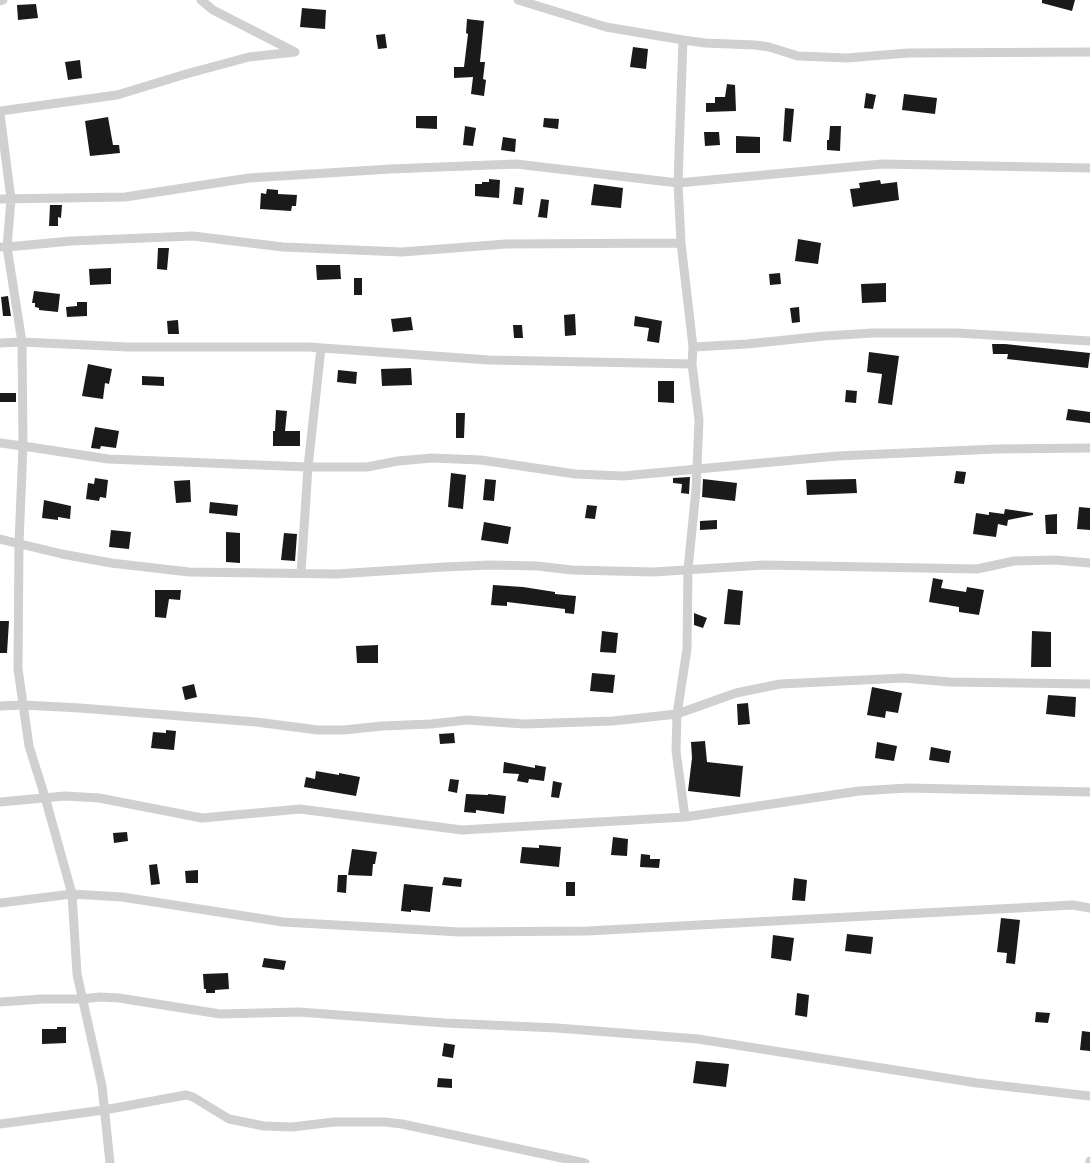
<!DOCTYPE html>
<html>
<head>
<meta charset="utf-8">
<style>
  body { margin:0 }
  canvas { display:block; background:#fff }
</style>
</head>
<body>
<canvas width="1090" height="1163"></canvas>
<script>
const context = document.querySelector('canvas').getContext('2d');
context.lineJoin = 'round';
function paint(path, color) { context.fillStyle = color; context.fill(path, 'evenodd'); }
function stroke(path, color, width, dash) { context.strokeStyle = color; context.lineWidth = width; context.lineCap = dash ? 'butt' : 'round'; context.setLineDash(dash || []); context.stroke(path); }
paint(new Path2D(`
  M1042,0h33l-3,11 -30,-8z
  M36,4l2,14 -20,2 -1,-15z
  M302,8l24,2 -1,19 -25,-2z
  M467,19l17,2 -4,41h5l-2,17 3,1 -2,16 -13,-2 2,-17 -19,1v-11h10l4,-33 -2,-1z
  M385,34l2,14 -9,1 -2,-14z
  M633,47l15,2 -2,20 -16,-2z
  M80,60l2,18 -14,2 -3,-18z
  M727,84l8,1 1,26 -30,1v-9h9v-6h10z
  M866,93l10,2 -3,14 -9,-1z
  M904,94l33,4 -2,16 -33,-4z
  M785,108l9,1 -3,33 -8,-1z
  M416,116h21v13l-21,-1z
  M108,117l5,28h6l1,8 -30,3 -5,-35z
  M544,118l15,1 -1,10 -15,-2z
  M465,126l11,2 -3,18 -10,-1z
  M830,126h11l-1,25 -13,-1v-10h2z
  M704,132h15l1,13 -15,1z
  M736,136l24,1v16h-24z
  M503,137l13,2 -1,13 -14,-2z
  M489,179l11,1 -1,18 -24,-2v-12h7v-2h7z
  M880,180l1,4 16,-2 2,18 -46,7 -3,-18 10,-1 -1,-5z
  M594,184l29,4 -2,20 -30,-3z
  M515,187l9,1 -2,17 -9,-1z
  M267,189l11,1v4l19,1 -1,11h-4l-1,5 -31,-2 1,-16 5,1z
  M541,199l8,1 -2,18 -9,-1z
  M50,205h12l-1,13 -3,-1v9h-9z
  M798,239l23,4 -3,21 -23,-3z
  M158,248h11l-2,22 -10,-1z
  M316,265h24l1,14 -24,1z
  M111,268v16l-21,1 -1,-16z
  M780,273l1,11 -11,1 -1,-11z
  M354,278h8v17h-8z
  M886,283v19l-24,1 -1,-19z
  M34,291l26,3 -2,18 -19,-2v-2l-4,-1v-4h-3z
  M8,296l3,20h-8l-2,-19z
  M77,302h10v14l-20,1 -1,-10 11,-1z
  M799,307l1,15 -8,1 -2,-15z
  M575,314l1,21 -11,1 -1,-21z
  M635,316l27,5 -3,22 -12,-2 2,-13 -15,-2z
  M411,317l2,13 -20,2 -2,-13z
  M178,320l1,14h-11l-1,-13z
  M513,325h9l1,13h-9z
  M992,344h13l85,9 -2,15 -81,-9 1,-5h-15z
  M869,352l30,4 -7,49 -14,-2 4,-29 -15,-2z
  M88,364l24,5 -3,15 -4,-1 -2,16 -21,-3z
  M411,368l1,17 -30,1 -1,-17z
  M338,370l19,2 -1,12 -19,-2z
  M142,376l22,1v9l-22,-1z
  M658,381h16v22l-16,-1z
  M846,390l11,1 -1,12 -11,-1z
  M0,393h16v9h-16z
  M1068,409l22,3v11l-24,-3z
  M276,410l11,1 -2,20h15v15h-27v-15h2z
  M456,413h9l-1,25h-8z
  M95,427l24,4 -3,17 -15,-2 -1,3 -9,-1z
  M956,471l10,1 -2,12 -10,-1z
  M451,473l15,2 -3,34 -15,-2z
  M690,477l-1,17 -8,-1 1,-9 -9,-1v-5z
  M95,478l13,2 -2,18 -6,-1 -1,4 -13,-2 2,-16 6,1z
  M485,479l11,1 -2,21 -11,-1z
  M703,479l34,4 -2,18 -33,-4z
  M856,479l1,14 -50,2 -1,-15z
  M190,480l1,22 -15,1 -2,-22z
  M44,500l27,6 -1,13 -12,-2v3l-16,-2z
  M210,502l28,3 -1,11 -28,-3z
  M587,505l10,1 -2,13 -10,-1z
  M1079,507l11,1v22l-13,-1z
  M1005,509l28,4v2l-25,5 -1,6 -9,-2 -2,13 -23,-3 3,-21 13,2v-3l15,2z
  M1057,514v20h-11l-1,-19z
  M717,520v9l-17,1v-9z
  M484,522l27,5 -3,17 -27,-4z
  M111,530l20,2 -2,17 -20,-2z
  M226,532l14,1v30l-14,-1z
  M284,533l13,1 -2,27 -14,-1z
  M933,578l10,2 -2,8 25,4 1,-5 17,3 -5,25 -20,-3v-5l-30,-5z
  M493,585l30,2 32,5v2l21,2 -2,18 -9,-1v-4l-58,-7v4l-16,-1z
  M728,589l15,2 -3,34 -16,-1z
  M155,590h26l-1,10 -11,-1 -3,19 -11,-1z
  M694,613l13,5 -4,10 -9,-3z
  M0,621h9l-2,32h-7z
  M602,631l16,2 -2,20 -16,-1z
  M1032,631l19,1v35h-20z
  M378,645v18h-21l-1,-17z
  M592,673l23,2 -2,18 -23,-2z
  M194,684l3,13 -12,3 -3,-13z
  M872,687l30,6 -4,20 -12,-2 -1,7 -18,-3z
  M1048,695l28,2 -1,20 -29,-3z
  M748,703l2,21 -12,1 -1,-21z
  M166,730l10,1 -2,19 -23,-2 2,-16 13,1z
  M454,733l1,10 -15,1 -1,-10z
  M705,741l2,21 36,4 -3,31 -52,-6 4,-33 -1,-16z
  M877,742l20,4 -3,15 -19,-3z
  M931,747l20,4 -2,12 -20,-3z
  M504,762l31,6v-3l11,2 -2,14 -15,-2 -1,4 -11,-2 2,-7 -16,-1z
  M316,771l23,4v-2l21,4 -4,19 -52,-9 2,-10 9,2z
  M450,779l9,1 -2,13 -9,-2z
  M553,781l9,2 -3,15 -8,-1z
  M466,794l22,1v-1l18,2 -2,18 -28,-4v3l-12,-1z
  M127,832l1,9 -14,2 -1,-10z
  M613,837l15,2 -1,17 -16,-1z
  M539,845l22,2 -2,20 -39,-4 2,-16 17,1z
  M352,849l25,3 -2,12h-2l-1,12 -24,-1z
  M641,854l9,1v4h10l-1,9 -19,-1z
  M157,864l3,20 -9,1 -2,-20z
  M198,870v13h-12l-1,-12z
  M338,875h9l-1,18 -9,-1z
  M444,877l18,2 -1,8 -19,-2z
  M794,878l13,2 -2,21 -13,-1z
  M566,882h9v14h-9z
  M404,884l29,3 -3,25 -19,-2v2l-10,-1z
  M1001,918l19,2 -5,44 -9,-1 1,-10 -10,-1z
  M847,934l26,3 -2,17 -26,-3z
  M773,935l21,3 -3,23 -20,-3z
  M264,958l22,3 -2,9 -22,-3z
  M228,973l1,16 -14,1v3h-9v-4h-2l-1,-15z
  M797,993l12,2 -2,22 -12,-2z
  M1036,1012l14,1 -2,10 -13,-1z
  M57,1027h9v16l-24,1v-15h15z
  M1082,1031l8,1v19l-10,-1z
  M444,1043l11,2 -2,13 -11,-2z
  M696,1061l33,3 -3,23 -33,-4z
  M438,1078l14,1v9l-15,-1z`), '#1a1a1a');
stroke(new Path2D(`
  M518,0l88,27 77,13 22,3 50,2 14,2 29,9 49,2 61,-5 182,-1
  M0,1l3,-1
  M683,40l-5,143 204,-19 208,4
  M0,111l117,-16 69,-21 63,-17 46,-5 -82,-42 -12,-10
  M0,114l11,85 -4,48 64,-6 122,-5 90,11 119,5 104,-8 175,-1 12,104 -1,17 -203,-4 -180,-13h-181l-106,-5 1,104 -23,-3
  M0,199l125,-2 124,-19 141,-9 126,-5 162,19 3,60
  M0,247h7l15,95 -22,1
  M693,347l54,-3 77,-8 49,-3h84l133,8
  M0,539l62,15 49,9 78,9 148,2 107,-7 47,-2 46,1 35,4 81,2 111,-7 213,4 37,-8 41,-1 35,3
  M301,573l7,-106h59l31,-6 34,-3 49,2 94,14 48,2 214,-20 160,-7 93,-1
  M0,706l23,-1 57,3 176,14 62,8h26l38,-4 49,-2 36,-4 57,4 89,-3 64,-7 59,-21 44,-9 124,-6 46,4 140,2
  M0,802l65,-6 34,2 103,20 98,-9 162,21 223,-13 -9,-66 1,-37 10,-65 1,-80 8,-79 3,-70 -7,-56
  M685,817l174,-26 49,-3 182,4
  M0,903l72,-9 50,3 161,25 177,10 127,-1 486,-26 17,3
  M0,1002l42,-3h40l18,-2 19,1 101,16 79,-2 146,11 112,5 141,11 279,44 113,13
  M0,1124l104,-14 82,-15 7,2 36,22 35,7 28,1 42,-5h51l17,2 183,39
  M110,1163l-8,-77 -25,-112 -5,-80 -27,-97 -16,-51 -11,-77 1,-126 4,-97 85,13 200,8 13,-119
  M1090,1163v-2`), '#d0d0d0', 9);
</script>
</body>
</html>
